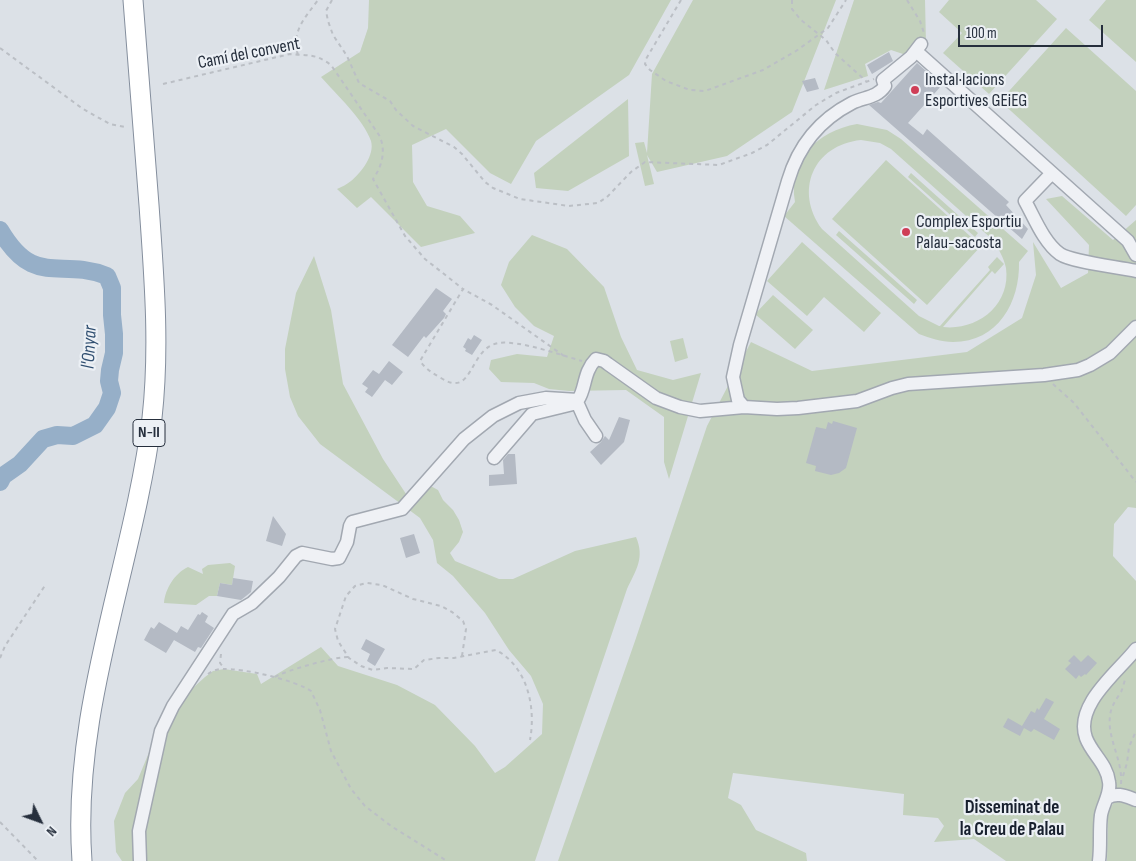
<!DOCTYPE html>
<html>
<head>
<meta charset="utf-8">
<style>
  body { margin:0 }
  #map { position:relative; width:1136px; height:861px; overflow:hidden; background:#dce1e7; font-family:"Sofia Sans Condensed",sans-serif }
  canvas { display:block }
  .north { position:absolute; left:15px; top:796px; width:50px; height:50px; -webkit-text-stroke:4px #ecf0f5; paint-order:stroke; rotate:132deg; font-size:14px; font-weight:700; line-height:20px; text-align:center; color:#262f3d }
  .north::after { content:''; display:block; margin:auto; width:18px; height:22px; background:#262f3d; clip-path:polygon(50% 0,100% 100%,50% 72%,0 100%) }
  .scale { position:absolute; left:958px; top:25px; width:145px; height:22px; box-sizing:border-box; border:2px solid #262f3d; border-top:0; padding-left:6px; font-size:15px; line-height:18px; white-space:nowrap; color:#262f3d; -webkit-text-stroke:4px #ecf0f5; paint-order:stroke }
</style>
</head>
<body>
<div id="map">
<canvas width="1136" height="861"></canvas>
<div class="north">N</div>
<div class="scale">100 m</div>
</div>
<script>
const context = document.querySelector('canvas').getContext('2d');
context.lineJoin = 'round';
function paint(path, color) { context.fillStyle = color; context.fill(path, 'evenodd'); }
function stroke(path, color, width, dash) { context.strokeStyle = color; context.lineWidth = width; context.lineCap = dash ? 'butt' : 'round'; context.setLineDash(dash || []); context.stroke(path); }
function write(font, color, halo, rows, align = 'center') {
  context.font = font + ' "Sofia Sans Condensed",sans-serif'; context.lineWidth = 4.5; context.setLineDash([]); context.textBaseline = 'middle'; context.strokeStyle = halo; context.fillStyle = color; for (const [text, x, y, turn = 0] of rows) {
    context.save(); context.translate(x, y); context.rotate((+turn || 0) * Math.PI / 180); context.textAlign = isNaN(turn) ? turn : align; if (halo) context.strokeText(text, 0, 0); context.fillText(text, 0, 0); context.restore();
  }
}
paint(new Path2D(`
  M369,0h302l-42,75 -93,66 -25,43 -21,-11 -44,-44 -34,16 1,37 14,24 33,10 15,17 -54,14 -50,-50 -14,11 -20,-19c5,-2 10,-5 14,-8 10,-8 24,-26 20,-40 -7,-21 -35,-47 -50,-64l39,-25 8,-24z
  M693,0h143l-44,112 -65,44 -70,16 -10,-17 7,29 -9,2 -10,-43 9,-1 3,11 5,-79z
  M854,0h71l1,44 -20,11 -15,-5 -26,14 3,12 -44,14z
  M949,0h87l21,19 -68,75 -46,-41 19,-20 -23,-21z
  M1106,0h30v62l-47,-42z
  M1066,28l70,63v114l-10,11 -126,-115z
  M628,99l1,57 -61,35 -32,-3 -2,-15z
  M857,124l30,6 14,9 127,112 -9,11c1,40 -21,80 -66,80 -12,0 -23,-4 -34,-8l-135,-118 11,-14c-7,-42 22,-71 62,-78zM861,140l19,3 11,6 102,91c5,8 11,18 13,28 5,37 -29,63 -63,59l49,-56 3,3 9,-10 -7,-7 -9,10 2,3 -50,56h-1l-20,-10 -97,-87c-28,-38 -9,-84 39,-89z
  M886,160l95,86 -54,59 -95,-86z
  M911,173l67,60 -3,4 -67,-60z
  M1062,196l51,44 23,-20v288l-8,-1 -14,17 -1,32 23,25v214l-30,-8 -13,74h-87l-32,-22 -40,3 10,-16 -6,-8 -35,-3 1,-21 -171,-21 -5,25 13,7 15,25 50,23 1,8h-249l77,-220 72,-215 44,-84 61,29 155,-19 55,-34 14,-43 -3,-33 28,46 27,-15 1,-28 -43,-46z
  M839,231l78,69 -3,4 -78,-69z
  M532,235l35,14 37,38 17,50 16,33 36,10 28,-7 -32,106 -5,-17v-45l-38,-27 -57,1 -20,-2 -15,-6 -33,-1 -12,-13 2,-9 26,-6 30,3 7,-21 -20,-10 -19,-19 -14,-22 8,-23z
  M802,242l79,71 -17,19 -40,-35 -17,19 -40,-35z
  M314,256l17,54 12,74 40,75 27,41 15,-17 13,7 5,10 10,10 6,10 4,12 -4,10 -9,11 5,8 44,18h14l62,-28 61,-14c9,21 0,33 -9,52l-92,272h-413l-6,-9 -2,-31 11,-28 13,-14 12,-29 7,-2 16,-42 32,-29 8,-6 11,-2 33,5 4,10 60,-37 17,19 59,19 38,20 40,41 20,27 10,-6 37,-33 1,-30 -12,-28 -22,-26 -24,-37 -32,-37 -16,-13 -4,-23 -13,-22 -100,-74 -22,-28 -8,-19 -5,-28v-20l11,-56z
  M773,295l40,35 -18,19 -40,-35z
  M683,338l5,20 -13,4 -5,-21z
  M230,563l5,3 -3,19 -12,-2 -3,13h-8l-13,9 -32,-2c1,-14 11,-30 24,-36l15,7 -1,-5 6,-4z
  M1114,802h6l16,5v54h-29l1,-49z`), '#c3d1bd');
stroke(new Path2D(`
  M0,230c35,59 59,27 107,46l5,12v27l2,19v19l-4,17 -1,11 3,12 -5,15 -12,17 -22,11 -16,-1 -14,4 -23,25 -17,12 -3,6`), '#96afc8', 18);
paint(new Path2D(`
  M889,52l4,9 -21,13 -5,-9z
  M917,63l25,22 -34,38 15,12 4,-6 82,73 -3,3 22,24 -6,10 -153,-134 9,-3 3,1z
  M815,78l4,11 -12,3 -5,-11z
  M436,288l16,11 -9,12 3,3 -2,4 -18,20 -2,-2 -16,21 -16,-12z
  M474,335l8,5 -10,15 -7,-4 1,-2 -3,-2 5,-9 3,2z
  M389,361l14,11 -11,13 -7,-5 -13,17 -7,-5 3,-4 -6,-4 11,-14 6,4z
  M619,417l11,3 -6,22 -23,23 -11,-13 11,-10 4,-6 4,4z
  M833,421l24,7 -11,40 -7,5 -8,2 -16,-4 1,-5 -10,-3 10,-36 10,2 2,-7 4,2z
  M508,454h7l2,30 -28,2v-11l15,-1 -1,-14z
  M273,516l13,18 -4,12 -16,-5z
  M414,534l6,19 -14,5 -6,-20z
  M233,578l20,3 -2,11 -10,8 -24,-4 3,-13 12,2z
  M202,612l6,4 -3,6 9,6 -13,20 -3,-1 -3,5 -21,-12 -8,13 -22,-13 7,-13 3,2 5,-7 18,11 4,-7 7,4 10,-16 2,1z
  M366,639l19,10 -10,17 -8,-5 3,-7 -9,-5z
  M1074,655l7,7 7,-7 9,8 -11,12 -1,-1 -4,3 -2,-2 -3,4 -11,-10 6,-6 -3,-2z
  M1046,698l8,4 -10,17 16,10 -6,11 -20,-11 -3,3 -7,-4 -4,8 -17,-9 5,-9 14,8 9,-15 4,2 2,-5 2,2z`), '#b4bac4');
const minor = new Path2D(`
  M916,51l212,190 8,14
  M1052,173l-27,28c9,16 19,42 35,53 12,8 58,13 76,17
  M577,402l8,18 11,16
  M744,407l-6,-7 -5,-23 7,-32 48,-164c10,-34 31,-61 64,-78 12,-6 25,-5 33,-17l-2,-6 28,-23 10,-13
  M494,458l38,-44 41,-10
  M1107,798c10,-6 18,-2 29,2
  M140,861l-1,-30 22,-100 12,-25 60,-92 19,-11 27,-26 17,-21 6,-3 30,6 7,-1 8,-16 3,-16 2,-4 50,-13 62,-70 29,-23 26,-13 27,-5 32,2c8,-11 5,-28 18,-41l8,2 4,3 48,34 24,9 20,4 44,-4 33,2 21,-1 59,-7 35,-13 16,-4 136,-9 34,-5 12,-5 20,-12 26,-26
  M1099,861c2,-15 0,-31 2,-46 2,-11 10,-22 8,-33 -2,-18 -17,-28 -23,-44 -12,-33 32,-66 50,-89`);
const highway = new Path2D(`
  M82,861c-11,-152 51,-294 70,-443 8,-71 2,-142 -3,-213 -5,-69 -11,-137 -16,-205`);
stroke(minor, '#a2a8b1', 15);
stroke(highway, '#848e9d', 21);
stroke(new Path2D(`
  M332,0l-6,11 2,10 5,14 14,21 12,27 31,18 6,9 17,16 41,21 8,7 23,28 8,6 27,11 49,7 29,-3 9,-6 24,-25 14,-10 74,3 33,-12 15,-8 49,-40 20,-12 38,-14
  M681,0l-35,59 -1,5 5,6 16,11 24,9 15,1 58,-21 33,-19 32,-23 18,-28
  M792,0v9l9,11 25,20 9,13 31,28
  M907,0l13,21 4,12
  M0,48l83,61 27,15 15,3
  M298,55c-7,-24 7,-37 20,-55
  M163,84l127,-30c18,2 25,-1 41,11l48,70c7,14 4,30 -6,44l32,57 20,23 38,30
  M564,356l-72,-51 -29,-16 -43,72c6,8 12,12 21,17 33,21 27,-29 57,-35 22,-3 62,12 84,18
  M1053,384l21,19 62,79
  M221,654l-1,9 4,5
  M462,656l4,-27 -3,-8 -11,-9 -11,-6 -28,-7 -31,-14 -15,-2 -12,3 -9,10 -11,33 3,12 11,17 12,8 12,4 14,-2 27,1 10,-9 15,-2h15l42,-8c32,17 40,58 34,90
  M0,658l5,-12 41,-62
  M208,674c4,-3 9,-5 15,-5 19,-1 72,11 88,22l9,19 11,41 20,38 14,17 26,20 56,35
  M275,677c9,-6 62,-21 74,-20
  M1123,776l4,-13 2,-16 7,-16
  M1121,784c2,-24 -14,-45 -11,-68 1,-10 6,-16 11,-24 2,-4 3,-10 5,-15
  M0,822l38,39`), '#bbbfc5', 2, [4, 4]);
stroke(minor, '#eff1f5', 12);
stroke(highway, '#fff', 19);
for (const [x, y, r, color] of [
  [915,90,5,"#cf3e57"],
  [906,232,5,"#cf3e57"]
]) { const dot = new Path2D(); dot.arc(x, y, r, 0, 2 * Math.PI); context.fillStyle = color; context.fill(dot); stroke(dot, '#ecf0f5', 2); }
for (const [x, y, w] of [
  [149,433,32]
]) { const box = new Path2D(); box.roundRect(x - w / 2, y - 13.5, w, 27, 4); context.fillStyle = '#ecf0f5'; context.fill(box); stroke(box, '#262f3d', 1); }
write('bold 16px', '#262f3d', null, [
  ["N-II",149,433]
]);
write('18px', '#262f3d', '#ecf0f5', [
  ["Camí del convent",249,54,-11]
]);
write('18px', '#262f3d', '#ecf0f5', [
  ["Instal·lacions",925,80],
  ["Esportives GEiEG",925,101],
  ["Complex Esportiu",916,222],
  ["Palau-sacosta",916,243]
], 'left');
write('italic 19px', '#304f71', '#ecf0f5', [
  ["l'Onyar",90,347,-87]
]);
write('bold 19px', '#18202e', '#ecf0f5', [
  ["Disseminat de",1012,808],
  ["la Creu de Palau",1012,830]
]);
</script>
</body>
</html>
